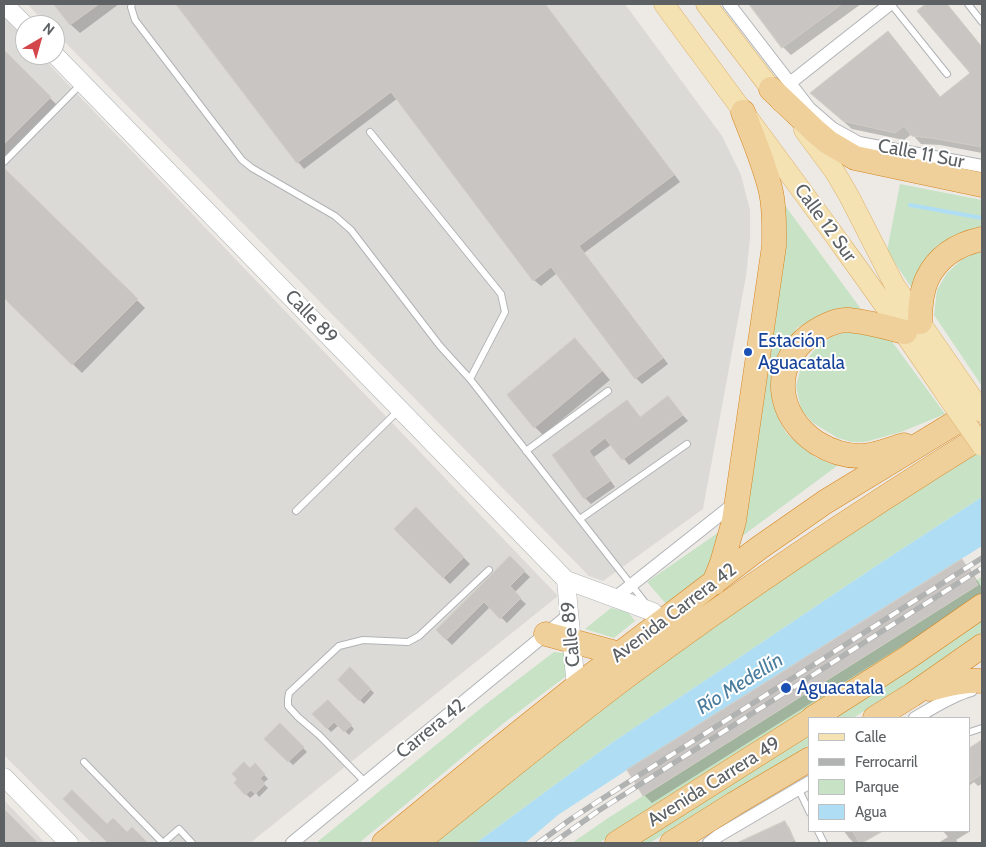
<!DOCTYPE html>
<html>
<head>
<meta charset="utf-8">
<style>
  body { margin:0 }
  #map { position:relative; width:986px; height:847px; overflow:hidden; background:#edeae5; font-family:Cabin,sans-serif }
  canvas { display:block }
  .frame { position:absolute; inset:0; border:5px solid #5d6164; pointer-events:none }
  .legend { position:absolute; left:808px; top:717px; width:162px; height:115px; box-sizing:border-box; background:#fff; border:1px solid #bec0c1; margin:0; padding:6px 9px; list-style:none; font-size:15px; color:#5d6164 }
  .legend li { display:flex; align-items:center; gap:10px; height:25px }
  .legend b { width:25px; border:1px solid #bec0c1 }
  .north { position:absolute; left:15px; top:15px; width:50px; height:50px; box-sizing:border-box; background:#fff; border:1px solid #bec0c1; border-radius:50%; rotate:38deg; font-size:14px; font-weight:700; line-height:20px; text-align:center; color:#5d6164 }
  .north::after { content:''; display:block; margin:auto; width:18px; height:22px; background:#d3464c; clip-path:polygon(50% 0,100% 100%,50% 72%,0 100%) }
</style>
</head>
<body>
<div id="map">
<canvas width="986" height="847"></canvas>
<div class="frame"></div>
<ul class="legend">
<li><b style="height:6px;background:#f4e2b3"></b>Calle</li>
<li><b style="height:6px;background:#b1b2b2"></b>Ferrocarril</li>
<li><b style="height:14px;background:#c8e2c5"></b>Parque</li>
<li><b style="height:14px;background:#afdef4"></b>Agua</li>
</ul>
<div class="north">N</div>
</div>
<script>
const context = document.querySelector('canvas').getContext('2d');
context.lineJoin = 'round';
function paint(path, color) { context.fillStyle = color; context.fill(path, 'evenodd'); }
function stroke(path, color, width, dash) { context.strokeStyle = color; context.lineWidth = width; context.lineCap = dash ? 'butt' : 'round'; context.setLineDash(dash || []); context.stroke(path); }
function write(font, color, halo, rows, align = 'center') {
  context.font = font + ' Cabin,sans-serif'; context.lineWidth = 4; context.setLineDash([]); context.textBaseline = 'middle'; context.strokeStyle = halo; context.fillStyle = color; for (const [text, x, y, turn = 0] of rows) {
    context.save(); context.translate(x, y); context.rotate((+turn || 0) * Math.PI / 180); context.textAlign = isNaN(turn) ? turn : align; if (halo) context.strokeText(text, 0, 0); context.fillText(text, 0, 0); context.restore();
  }
}
paint(new Path2D(`
  M27,4h598l97,132 19,39 9,35v28l-4,38 -43,233 -100,72 -14,-5 -534,-544v-7h-7z
  M4,17l21,22v16h15l518,541 -308,247h-158l-88,-88z
  M4,800l41,43h-41z`), '#dcdad7');
paint(new Path2D(`
  M900,184l82,16v28l-9,1 -25,12 -35,49 -26,-39z
  M778,196l83,113 -37,4 -27,15 -10,14 -8,16 -7,24 4,27 4,13 7,12 28,23 22,9 -96,71z
  M982,249v137l-48,-71 3,-25 10,-17 22,-20z
  M865,331l23,5 57,78 -44,18 -36,10h-13l-14,-4 -25,-15 -12,-13 -5,-24 5,-19 15,-19 17,-12 14,-4z
  M982,443v54l-100,65 -269,180 -137,101h-50l291,-222z
  M719,532l-5,23 -8,21 -39,29 -20,-23z
  M982,576v20l-383,247h-27l36,-25 370,-233 -2,-4z
  M611,608l17,4 7,9 -21,17 -29,-9z
  M982,619v14l-53,38 -76,47h-24z
  M554,652l10,1 5,5 1,9 -5,10 -60,45 -146,121h-43l170,-139z
  M810,730v15l-126,76 -34,22h-18z`), '#c8e2c5');
paint(new Path2D(`
  M982,497v49l-355,224 -69,45 -33,28h-49l137,-101 269,-180z`), '#afdef4');
paint(new Path2D(`
  M56,4h63l-39,29 -9,-8z
  M178,4h367l135,178 -96,71 84,111 -26,20 -6,-6 -79,-105 -16,13 -7,-6 -136,-182 -94,71 -6,-7z
  M750,4h111l-70,51 -8,-8z
  M928,4h19l35,43v106l-42,-8 -19,-1 -9,-10 -8,6 -52,-11 -32,-28 76,-60 45,57 31,-25 -53,-62z
  M4,52l54,54 -54,54z
  M8,174l137,134 -63,65 -78,-77v-117z
  M583,348l27,32 -67,55 -8,-8z
  M668,398l20,23 -59,44 -17,-21 -18,13 21,30 -24,17 -6,-6 -31,-43 87,-37z
  M416,509l54,55 -20,20 -55,-55z
  M510,558l20,19 -16,16 12,11 -19,19 -17,-16 -38,38 -15,-15z
  M962,560l8,9 12,19v8l-330,207 -8,-8z
  M350,669l24,24 -10,11 -24,-24z
  M328,701l26,28 -5,6 -10,-10 -8,7 -17,-18z
  M280,725l27,27 -14,13 -27,-26z
  M982,742v42l-4,2 -4,-4 -4,3v-37l4,-3 1,1z
  M255,765l13,14 -5,4 5,5 -9,9 -3,-4 -6,5 -15,-15z
  M4,811l32,32h-32z
  M785,823l4,4 7,16h-56z
  M844,831h33l-20,12h-3l-5,-5z
  M943,831h25l1,1 -13,8 3,3h-21l10,-6z`), '#0003');
stroke(new Path2D(`
  M910,205l72,13`), '#afdef4', 4);
const building = new Path2D(`
  M54,4h45l-29,21z
  M176,4h369l129,171 -95,71 84,112 -28,21 -84,-112 -18,14 -142,-189 -94,71z
  M749,4h93l-60,44z
  M926,4h21l35,43v100l-51,-9 -19,-2 -8,-10 -9,7 -52,-12 -33,-28 78,-62 52,66 30,-24 -53,-62z
  M4,50l47,47 -47,47z
  M4,168l134,131 -66,66 -68,-67z
  M575,338l27,33 -68,57 -27,-33z
  M668,396l15,19 -61,45 -17,-22 -16,13 21,30 -26,18 -32,-44 75,-55 13,17z
  M416,507l48,50 -21,21 -49,-49z
  M510,556l15,15 -15,15 11,12 -21,21 -16,-17 -38,38 -10,-10z
  M962,559l16,26 -335,211 -16,-26z
  M350,667l21,22 -12,12 -21,-21z
  M328,700l24,25 -8,7 -10,-10 -7,7 -15,-15z
  M280,723l24,24 -16,15 -24,-23z
  M982,740v34l-12,8v-34z
  M244,762l6,6 5,-5 10,11 -5,4 5,6 -10,10 -4,-4 -6,5 -11,-12 3,-4 -5,-5z
  M72,790l35,34 6,-6 14,14 5,-5 16,16h-40l-45,-44z
  M4,809l34,34h-34z
  M785,821l9,19 -6,3h-51z
  M853,831h30l-21,12h-2z`);
paint(building, '#c9c5c2');
stroke(building, '#d1ccc4', 1);
const lane = new Path2D(`
  M132,4l-1,3 4,13 107,140 10,8 83,48 16,14 89,116 30,33 177,226
  M891,4l56,70
  M968,4l14,18
  M370,132l131,162 4,18 -35,67
  M4,162l78,-79
  M526,451l82,-60
  M296,511l103,-101
  M580,519l107,-75
  M970,732l12,-4
  M84,762l79,81
  M366,783l-47,-48 -21,-18 -10,-11v-7l1,-6 50,-47 24,-6 45,2 11,-6 70,-66
  M798,788l12,25
  M818,831l6,12
  M163,843l16,-14 13,14`);
const street = new Path2D(`
  M729,4l80,104 23,20 27,15 123,23
  M790,83l100,-79
  M615,598l120,-95
  M915,718c18,-10 35,-22 56,-28
  M292,843l277,-228
  M709,843l9,-7 92,-54`);
const secondary = new Path2D(`
  M4,4l21,21
  M55,55l511,525 87,32 8,11
  M566,580l10,107
  M4,777l65,66`);
const primary = new Path2D(`
  M664,4c95,130 193,258 283,392
  M706,4l75,98
  M804,130l31,42 14,24 46,90 67,97`);
const highway = new Path2D(`
  M771,89l44,42 13,11 27,16 127,27
  M920,322c0,-14 1,-30 7,-43 11,-23 31,-35 55,-40
  M904,445c-14,4 -29,11 -44,11 -16,0 -30,-5 -43,-13 -41,-27 -47,-77 -7,-108 10,-7 22,-14 35,-15 3,-1 8,1 11,1 17,2 33,7 49,11
  M714,583l8,-20 12,-42 40,-275c0,-18 1,-36 -3,-54 -6,-27 -18,-54 -28,-80
  M546,634l74,20
  M930,689c18,-5 34,-9 52,-8
  M813,718l94,-60 75,-52
  M875,718l37,-23 70,-49
  M384,843l101,-83 91,-73 183,-139 66,-46 156,-95
  M416,843c72,-57 142,-116 216,-171 113,-84 231,-162 350,-236
  M617,843l193,-122
  M672,843l62,-39 76,-45`);
stroke(lane, '#b0b3b6', 8);
stroke(street, '#b0b3b6', 14);
stroke(secondary, '#b1b5b8', 19);
stroke(primary, '#dfb16c', 21);
stroke(highway, '#d5851e', 25);
stroke(lane, '#fff', 6);
stroke(street, '#fff', 12);
stroke(secondary, '#fff', 18);
stroke(primary, '#f4e2b3', 20);
stroke(highway, '#efcf9a', 24);
const rail = new Path2D(`
  M538,843l33,-24 26,-17 385,-244
  M553,843l45,-32 384,-243`);
stroke(rail, '#b1b2b2', 5.5);
stroke(rail, '#fff', 4, [11]);
const primaryBridge = new Path2D(`
  M962,383l20,29
  M947,396l35,50`);
stroke(primaryBridge, '#dfb16c', 21, []);
stroke(primaryBridge, '#f4e2b3', 20);
for (const [x, y, r, color] of [
  [748,352,5,"#1a4fb4"],
  [786,688,6,"#1a4fb4"]
]) { const dot = new Path2D(); dot.arc(x, y, r, 0, 2 * Math.PI); context.fillStyle = color; context.fill(dot); stroke(dot, '#fff', 2); }
write('19px', '#5d6164', '#fff', [
  ["Calle 11 Sur",921,154,11],
  ["Calle 12 Sur",825,223,54],
  ["Calle 89",311,317,46],
  ["Avenida Carrera 42",674,613,-37],
  ["Calle 89",571,634,-95],
  ["Carrera 42",431,729,-39],
  ["Avenida Carrera 49",714,782,-32]
]);
write('19px', '#164399', '#fff', [
  ["Estación",758,341],
  ["Aguacatala",758,363],
  ["Aguacatala",797,688]
], 'left');
write('italic 20px', '#4a7c9c', '#fff', [
  ["Río Medellín",740,684,-32]
]);
</script>
</body>
</html>
